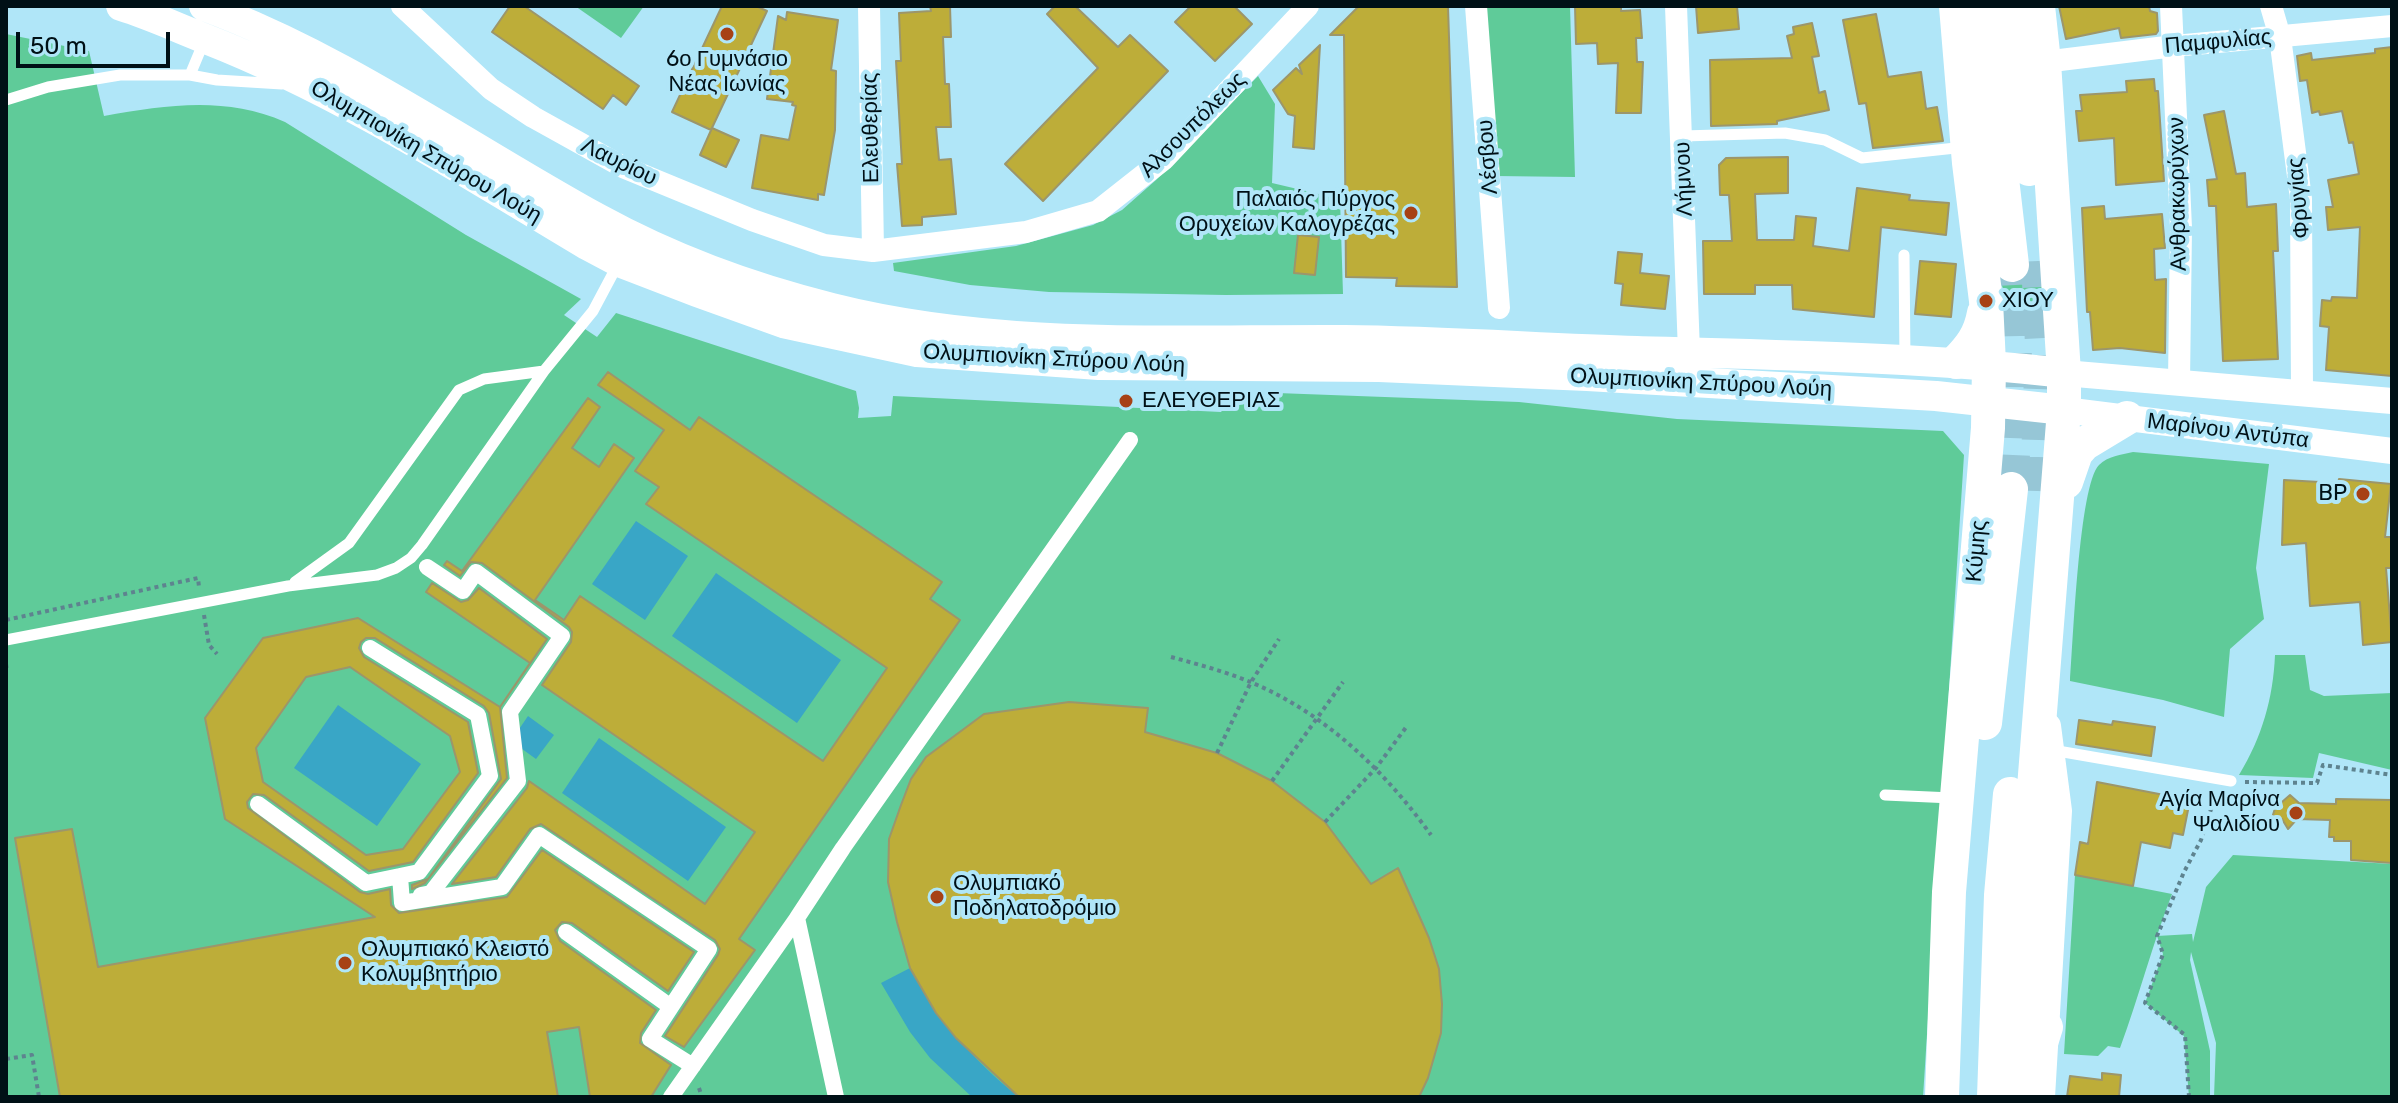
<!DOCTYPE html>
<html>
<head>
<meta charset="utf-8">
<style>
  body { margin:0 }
  #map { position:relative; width:2398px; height:1103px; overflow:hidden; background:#b0e6f8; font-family:Rubik,sans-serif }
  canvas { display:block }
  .frame { position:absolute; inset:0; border:8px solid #001016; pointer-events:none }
  .scale { position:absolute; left:16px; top:32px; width:154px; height:36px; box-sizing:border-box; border:4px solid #001016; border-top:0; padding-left:10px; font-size:24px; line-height:28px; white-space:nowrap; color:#001016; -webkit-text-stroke:6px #b0e6f8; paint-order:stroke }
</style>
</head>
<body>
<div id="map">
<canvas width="2398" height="1103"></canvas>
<div class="frame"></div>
<div class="scale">50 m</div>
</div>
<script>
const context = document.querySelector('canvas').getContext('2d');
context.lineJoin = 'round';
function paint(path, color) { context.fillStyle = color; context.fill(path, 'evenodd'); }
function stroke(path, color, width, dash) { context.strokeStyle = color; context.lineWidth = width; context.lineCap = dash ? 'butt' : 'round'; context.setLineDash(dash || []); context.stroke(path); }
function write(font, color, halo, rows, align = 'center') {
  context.font = font + ' Rubik,sans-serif'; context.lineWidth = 8; context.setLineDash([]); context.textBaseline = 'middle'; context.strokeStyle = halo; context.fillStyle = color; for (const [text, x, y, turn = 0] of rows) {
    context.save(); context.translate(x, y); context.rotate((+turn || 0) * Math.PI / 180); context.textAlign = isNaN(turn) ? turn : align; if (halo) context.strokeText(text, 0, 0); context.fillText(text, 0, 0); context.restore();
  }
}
paint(new Path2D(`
  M575,6h69l-23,32z
  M1486,6h84l5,171 -79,-1z
  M6,34l83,17 15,65c63,-11 121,-20 181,6l181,113 115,64 -17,16 33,22 19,-24 240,78 3,17 -1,10 33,-2 2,-20 328,16 8,-10 21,-10 269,10 158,17 266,12 21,24 -41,642h-1917z
  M1258,76l17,28 -3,79 68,16 3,95 -117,1 -177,-3 -79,-7 -76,-14 -1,-8 123,-17 77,-21 29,-15 34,-30z
  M1998,275h50c-2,19 -1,36 -21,44l-16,-9z
  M2133,452l136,12 -13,104 8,51 -34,30 -6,68 -61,-17 -93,-19c3,-37 9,-196 29,-216 9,-9 22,-10 34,-13z
  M2020,460c14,0 20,10 20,24l-38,-3 7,-15z
  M2275,655h30l5,35 14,6 68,-3v77l-73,-17 -6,25 -74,-3c23,-38 34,-76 36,-120z
  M2233,855l159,9v233h-178l2,-54 -25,-91 -1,8 20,91v46h-21l-5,-61 -39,-33 18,-49 -6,-18 35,-2 1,8 13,-55z
  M2075,875l97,19c-20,51 -33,103 -52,154l-12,-2 -10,10 -34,-2z`), '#5fcb99');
paint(new Path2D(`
  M636,521l52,35 -43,64 -53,-36z
  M716,573l125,87 -44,63 -125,-87z
  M338,705l83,59 -44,62 -83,-58z
  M528,716l26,19 -18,24 -25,-18z
  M599,738l127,89 -38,54 -126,-88z
  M910,968c31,53 60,90 109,129h-47l-42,-39 -20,-26 -29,-49z`), '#39a6c6');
const building = new Path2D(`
  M510,6h14l115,80 -13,19 -13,-10 -10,14 -111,-77z
  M722,6h34l11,5 -56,119 -39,-18z
  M930,6h20l1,31h-8l2,47h4l2,43h-15l3,33 12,-1 5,55 -34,3v8l-20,1 -5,-62h5l-6,-103h5l-2,-48 32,-2z
  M1055,6h20l43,41 12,-12 38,36 -125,130 -38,-37 93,-96 -51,-54z
  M1191,6h43l18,18 -37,37 -40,-39z
  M1359,6h89l9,281 -61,-1 1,-8 -51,-1 -2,-242h-14z
  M1575,6h46v5l19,-1 2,28h-6l1,24h6l-2,51h-25l2,-50 -20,1 -1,-21 -21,1z
  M1696,6h41l2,23 -41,4z
  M2059,6h90l1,5 7,2 1,18 -2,3 -35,4 -2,-10 -53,11z
  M787,12l51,8 -7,50 5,1 -1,59 -11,65 -6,-1v6l-66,-12 9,-53 28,5 7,-34 -4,-1 1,-3 -26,-3 11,-83 8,4z
  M1876,14l12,63 33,-5 5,37 11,-2 6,34 -70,7 -7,-45 -7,1 -16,-84z
  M1812,23l7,33 -7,1 7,36 6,-2 4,19 -52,11v3l-66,2 -1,-66 82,-2 -5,-22 7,-2 -1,-7z
  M1320,45l-6,104 -21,-2 2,-31 -7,-2 -15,-24 23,-22 6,6 -3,-9z
  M2392,47v329l-66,-6 3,-43 -9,-1 2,-26 9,1 1,-4 25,1 3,-71 -32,3 -2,-23h7l-5,-27 31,-6 -6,-32 -4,1 -7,-32 -22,4 -1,-4 -7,2 -5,-33 -7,1 -3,-25 14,-3 1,7 63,-7v-4z
  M2154,79l1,12h3l6,90 -48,4 -2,-47 -35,3 -3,-30h6l-2,-16 47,-3 -1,-11z
  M2224,111l12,63 9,-1 2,34 29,-3 2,47h-5l5,108 -55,2 -7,-155h-7l-2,-26 10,-1 -13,-64z
  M712,128l27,12 -13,27 -26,-12z
  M1788,157v36l-33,1 2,46h37l2,-24 20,2 -3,28 36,5 8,-63 53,7 -1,5 40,3 -3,32 -65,-8 -7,90 -81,-8 -1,-24h-37v9h-51l-1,-53h29l-3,-46h-9l-1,-30 7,-7z
  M2104,206l1,13 57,-5 3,34 -11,1 1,31 11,-1 -1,74 -45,-5 -27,2 -3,-38h-3l-5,-104z
  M1298,235l21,2 -4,38 -21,-2z
  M1618,252l24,2 -2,19 29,3 -4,33 -44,-4 2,-21 -8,-1z
  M1920,261l36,3 -5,53 -36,-3z
  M608,372l82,58 9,-13 243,165 -12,17 30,21 -221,319 16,11 -71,97 -19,-11 53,-81 2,-6 -5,-9 -174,-116 -11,5 -34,48 -44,7 75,-96 2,-7 176,123 50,-72 -213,-147 29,-43 1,-10 -3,-5 -87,-64 -11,-1 -11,14 -16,-11 3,-4 15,10 126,-173 12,9 -28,41 27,19 15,-23 20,14 -99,142 29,20 16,-24 243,165 64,-93 -241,-164 13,-17 -24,-16 29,-41 -66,-45z
  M2339,479l52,5 -6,53h7v31h-6l6,74 -29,3 -3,-43 -50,4 -4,-63 -24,2 2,-65 54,3z
  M432,583l29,19 7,-2 11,-12 68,51 -47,68 7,71 -82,105 -13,6v-4l16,-6 73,-100 -12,-66 -5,-7 -109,-68h-9l-5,4 -2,6 5,9 104,65 10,51 -65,89 -44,9 -105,-76 -11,-1 -6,8 1,6 112,84 8,2 22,-5 1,16 8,8 108,-16 35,-47 152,102 -26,39 -96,-68 -10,-1 -7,8 5,11 96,69 -15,23 -1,10 31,22 -20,32h-61l-11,-70 -32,5 11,65h-498l-45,-259 57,-9 26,138 277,-50 -150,-98 -20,-101 58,-80 95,-20 142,89 30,-44 -104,-71zM350,667l100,69 10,36 -57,77 -37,6 -103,-73 -7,-34 50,-71z
  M1069,702l79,6 -3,24 72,21 55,28 53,41 46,62 27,-16 31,70 10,31 3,35 -1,29 -13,45 -9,19h-400l-63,-59 -20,-25 -26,-45 -13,-46 -9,-40 1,-43 12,-34 10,-26 15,-22 58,-43z
  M2079,720l33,5 1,-4 42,6 -4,29 -75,-12z
  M2097,782l93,18 -7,35 -10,-2 -3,15 -29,-6 -8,44 -58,-11 5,-33 8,2z
  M2290,795l9,8 37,1v-5l56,1v63l-41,-3v-19h-17v-4h-5l1,-17 -33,-1 -9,10 -6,-10 -10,-1 5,-16h5z
  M2102,1073l19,2 -2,22h-52l3,-21 32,4z`);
paint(building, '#bdad39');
stroke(building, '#9c966b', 2);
stroke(new Path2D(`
  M2011,489c5,-75 5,-149 1,-224
  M2037,491l5,-147 -4,-83`), '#96c6d6', 34, [34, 17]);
stroke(new Path2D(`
  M204,615l5,30 8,9
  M6,620l192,-42 1,9
  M1171,657c26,7 52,14 77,24 76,31 136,89 183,154
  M6,664l1,7
  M1217,753l34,-71 28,-43
  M1272,781l71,-99
  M2245,782l72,1 6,-18 69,10
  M1325,822l51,-54 31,-42
  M6,1059l26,-4 7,42
  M699,1088l3,9
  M2189,1097l-4,-62 -40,-32 18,-49 -6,-18 27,-64 17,-32 15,-46`), '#5e838f', 4, [4, 4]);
stroke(new Path2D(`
  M190,75l15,-36
  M6,100l42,-13 72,-12h70l27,5 65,4
  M1683,136l102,-3 40,7 37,18 103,-11
  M1904,255l1,105
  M295,582l54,-39 110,-153 25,-11 60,-8
  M6,640l282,-54 89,-11 19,-7 15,-10 11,-13 122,-174 49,-60 25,-47
  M2052,750l179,31
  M1885,795l67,3`), '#fff', 11);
stroke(new Path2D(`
  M370,648l108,67 12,61 -71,96 -19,4 2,27 100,-16 37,-52 170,114 -59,90 43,27
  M258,804l108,79 34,-7
  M421,895l10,-2 87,-112 -8,-69 52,-76 -86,-64 -13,19 -36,-24
  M566,932l105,75
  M671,1097l126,-179
  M836,1097l-39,-179 46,-70 287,-408`), '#fff', 16);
stroke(new Path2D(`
  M402,6l89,83 42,28 90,50 129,53 72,25 49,6 153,-19 72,-21 66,-52 144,-153
  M869,6l4,245
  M1476,6l23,302
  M1676,6l13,346
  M2171,6l10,222 -2,154
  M2271,6l9,31 21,162 1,194
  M2044,62l130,-16 218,-20`), '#fff', 22);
stroke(new Path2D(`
  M2064,373l328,28
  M2064,410l328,41
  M2042,1097l17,-286 -11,-85`), '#fff', 26);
stroke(new Path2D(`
  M121,6c29,9 57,22 85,33 135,53 257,132 381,206l32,17 78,30 86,31 134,29 182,13 280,2 208,9 349,20 128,14
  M204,6c140,52 262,140 393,212 73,40 154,70 235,90 166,42 344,31 513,32 98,1 195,8 292,11 142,4 285,6 427,22`), '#fff', 30);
stroke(new Path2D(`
  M1982,6l30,259
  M2012,6l17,163
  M1956,362c15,-15 24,-27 28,-49
  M2066,482l10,-29 8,-9 43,-26
  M1985,723l26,-234
  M2030,1078l16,-51
  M1942,1097l7,-205 39,-464 1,-64 -3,-63 -17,-138 -13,-157
  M1994,1097l7,-202 9,-101
  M2018,1097l13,-272 33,-415v-37l-20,-311 -6,-56`), '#fff', 34);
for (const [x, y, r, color] of [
  [727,34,8,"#a74115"],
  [1411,213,8,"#a74115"],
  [1986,301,8,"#a74115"],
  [1126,401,8,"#a74115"],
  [2363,494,8,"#a74115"],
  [2296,813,8,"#a74115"],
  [937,897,8,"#a74115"],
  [345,963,8,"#a74115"]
]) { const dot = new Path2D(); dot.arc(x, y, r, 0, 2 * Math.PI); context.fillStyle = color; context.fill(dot); stroke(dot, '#b0e6f8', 3); }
write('22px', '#001016', '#b0e6f8', [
  ["Παμφυλίας",2218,42,-5],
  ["Αλσουπόλεως",1193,125,-45],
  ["Ελευθερίας",871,128,-91],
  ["Ολυμπιονίκη Σπύρου Λούη",426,152,30],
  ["Λέσβου",1488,157,-94],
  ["Λαυρίου",619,162,26],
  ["Λήμνου",1684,179,-92],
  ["Ανθρακωρύχων",2178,194,-91],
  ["Φρυγίας",2299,198,-95],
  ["Ολυμπιονίκη Σπύρου Λούη",1054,359,3],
  ["Ολυμπιονίκη Σπύρου Λούη",1701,383,3],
  ["Μαρίνου Αντύπα",2228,431,7],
  ["Κύμης",1977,551,-85]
]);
write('22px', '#001016', '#b0e6f8', [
  ["6ο Γυμνάσιο",727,60,"center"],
  ["Νέας Ιωνίας",727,85,"center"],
  ["Παλαιός Πύργος",1395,200,"right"],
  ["Ορυχείων Καλογρέζας",1395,225,"right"],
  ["ΧΙΟΥ",2002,301],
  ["ΕΛΕΥΘΕΡΙΑΣ",1142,401],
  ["BP",2347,494,"right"],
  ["Αγία Μαρίνα",2280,800,"right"],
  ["Ψαλιδίου",2280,825,"right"],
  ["Ολυμπιακό",953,884],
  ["Ποδηλατοδρόμιο",953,909],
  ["Ολυμπιακό Κλειστό",361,950],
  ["Κολυμβητήριο",361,975]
], 'left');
</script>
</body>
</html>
